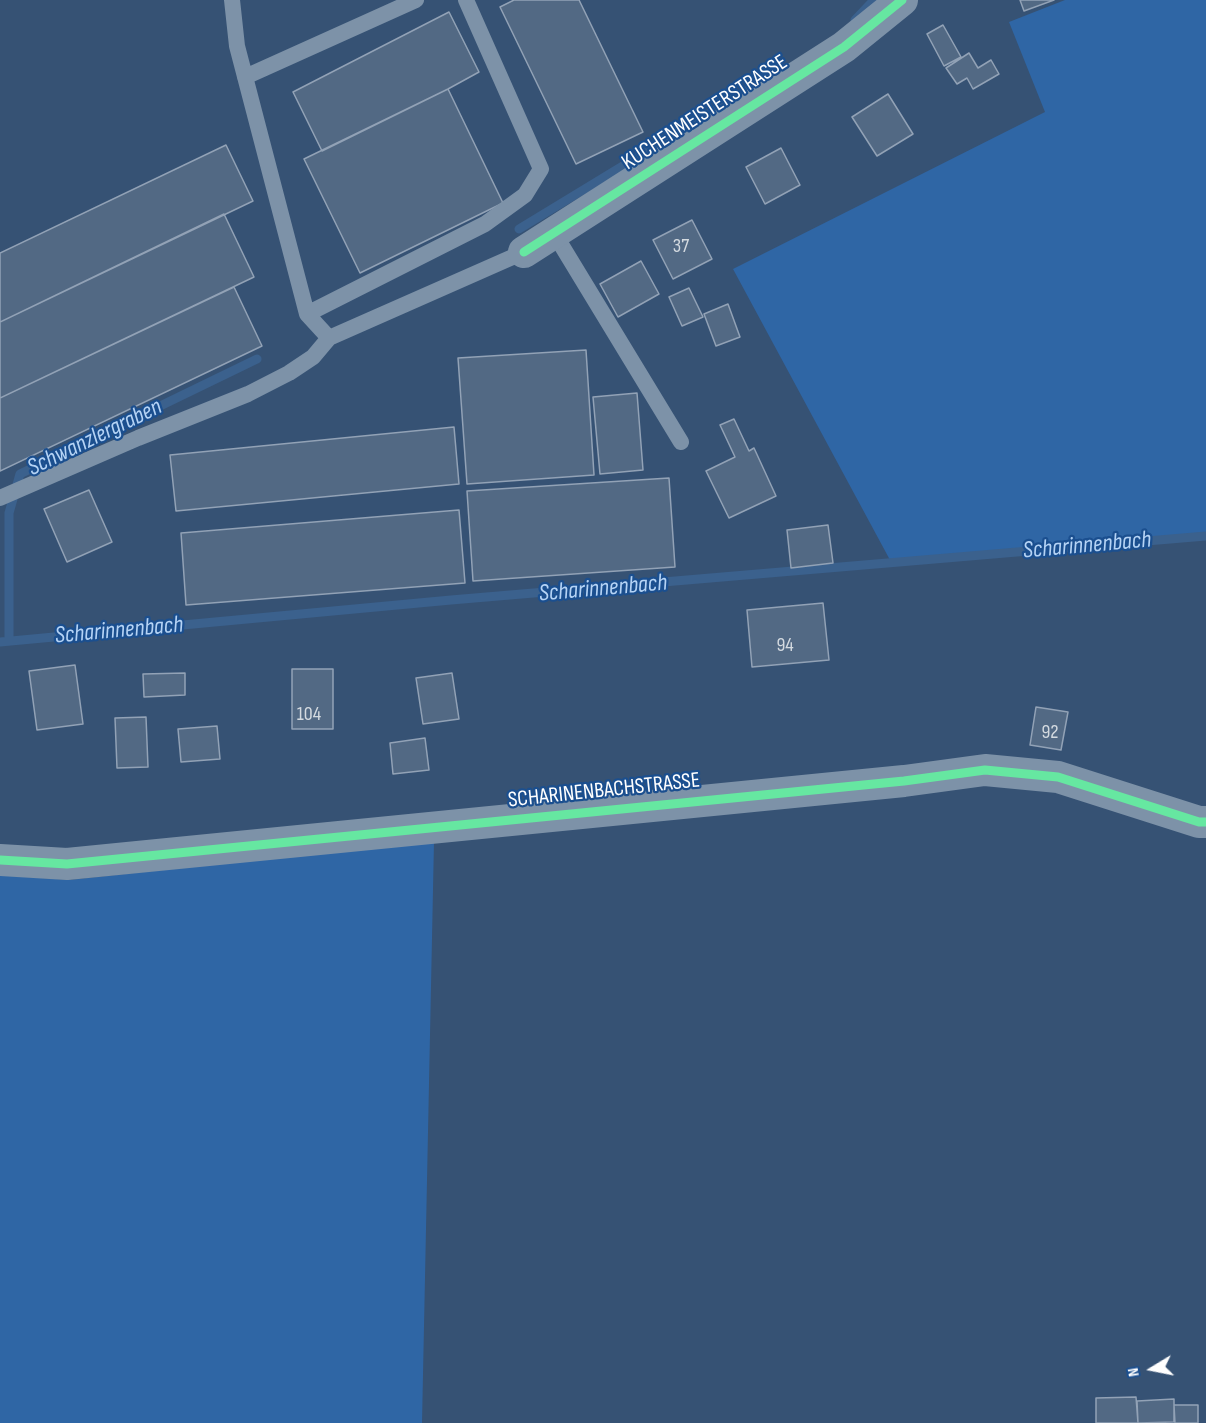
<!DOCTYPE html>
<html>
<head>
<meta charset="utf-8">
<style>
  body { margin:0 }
  #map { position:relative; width:1206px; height:1423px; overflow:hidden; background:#365274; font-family:"Sofia Sans Condensed",sans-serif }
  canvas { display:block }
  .north { position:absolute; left:1122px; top:1339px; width:60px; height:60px; -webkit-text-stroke:4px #1b4f8f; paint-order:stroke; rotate:260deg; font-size:16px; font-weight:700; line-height:24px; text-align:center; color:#fff }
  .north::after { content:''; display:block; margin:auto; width:21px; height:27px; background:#fff; clip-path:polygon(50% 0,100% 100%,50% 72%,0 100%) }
</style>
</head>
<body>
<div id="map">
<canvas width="1206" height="1423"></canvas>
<div class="north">N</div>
</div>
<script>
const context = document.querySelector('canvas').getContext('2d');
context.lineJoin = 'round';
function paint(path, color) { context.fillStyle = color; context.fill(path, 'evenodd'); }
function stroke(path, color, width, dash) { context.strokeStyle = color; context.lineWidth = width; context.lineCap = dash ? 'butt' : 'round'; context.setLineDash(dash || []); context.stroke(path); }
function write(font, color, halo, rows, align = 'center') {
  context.font = font + ' "Sofia Sans Condensed",sans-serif'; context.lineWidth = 4.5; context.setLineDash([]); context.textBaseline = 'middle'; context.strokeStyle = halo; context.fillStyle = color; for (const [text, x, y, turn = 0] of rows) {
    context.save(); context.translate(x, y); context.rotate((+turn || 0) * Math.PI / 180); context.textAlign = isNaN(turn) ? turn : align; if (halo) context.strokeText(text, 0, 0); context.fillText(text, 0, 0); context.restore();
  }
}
paint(new Path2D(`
  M1065,0h141v536l-316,24 -157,-291 312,-157 -36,-90z
  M434,841l-12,582h-422v-548l69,5z`), '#2f66a5');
stroke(new Path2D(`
  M855,20l19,-20
  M519,229l245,-149
  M9,641v-128l11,-39 237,-115
  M0,642l451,-42 755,-64`), '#3b618d', 9);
const building = new Path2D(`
  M514,0h65l64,132 -67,32 -76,-157z
  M1020,0h34l-30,11z
  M449,12l30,60 -31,17 -126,62 -29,-59z
  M943,25l18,32 -17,9 -17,-32z
  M969,53l9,15 13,-8 8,14 -26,15 -6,-11 -10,6 -11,-16z
  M448,89l55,114 -143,70 -56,-114z
  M888,94l25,40 -36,22 -25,-39z
  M226,145l27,56 -253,121v-69z
  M781,148l19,37 -35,19 -19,-37z
  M224,214l30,63 -254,121v-76z
  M692,220l20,39 -39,20 -20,-39z
  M641,261l18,33 -41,23 -18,-33z
  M234,287l28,59 -262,125v-73z
  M689,288l14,29 -21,9 -13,-29z
  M728,304l12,33 -24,9 -12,-32z
  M586,350l8,125 -127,9 -9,-126z
  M637,393l6,77 -43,4 -7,-77z
  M734,419l15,32 5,-3 22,48 -47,22 -23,-47 29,-14 -15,-32z
  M454,427l5,57 -283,27 -6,-56z
  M669,478l6,89 -202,14 -6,-90z
  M89,490l23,52 -45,20 -23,-53z
  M459,510l6,73 -279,22 -5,-72z
  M828,525l5,38 -42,5 -4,-38z
  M823,603l6,57 -77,7 -5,-57z
  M75,665l8,59 -46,6 -8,-59z
  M292,669h41v60h-41z
  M185,673v22l-41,2 -1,-23z
  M452,673l7,46 -36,5 -7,-46z
  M1036,707l32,5 -7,38 -31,-5z
  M146,717l2,50 -31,1 -2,-50z
  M217,726l3,33 -39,3 -3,-33z
  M425,738l4,32 -36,4 -3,-31z
  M1136,1397l2,26h-42v-25z
  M1174,1399v23l-36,1 -1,-22z
  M1174,1405h24v18h-23z`);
paint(building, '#526984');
stroke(building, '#92a2b6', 1.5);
stroke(new Path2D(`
  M232,0l5,46 70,268 22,24
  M245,77l171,-77
  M554,233l127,209
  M307,314l178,-90 40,-29 16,-26 -75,-169
  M0,498l138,-60 110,-44 41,-21 24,-16 16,-19 195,-86`), '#7d92a8', 16);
stroke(new Path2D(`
  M524,252l320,-205 58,-47
  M0,860l67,4 837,-83 81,-11 73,7 141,45h7`), '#7d92a8', 32);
stroke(new Path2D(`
  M524,252l320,-205 58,-47
  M0,860l67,4 837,-83 81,-11 73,7 141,45h7`), '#66e7a1', 9);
write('20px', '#d4dae0', null, [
  ["37",681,247],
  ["94",785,646],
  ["104",309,715],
  ["92",1050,733]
]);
write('22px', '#fff', '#1b4f8f', [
  ["KUCHENMEISTERSTRASSE",705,113,-33],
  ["SCHARINENBACHSTRASSE",604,791,-6]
]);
write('italic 24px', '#b5d3f5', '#1b4f8f', [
  ["Schwanzlergraben",95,438,-26],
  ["Scharinnenbach",1087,546,-5],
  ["Scharinnenbach",603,589,-5],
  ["Scharinnenbach",119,631,-5]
]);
</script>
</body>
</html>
